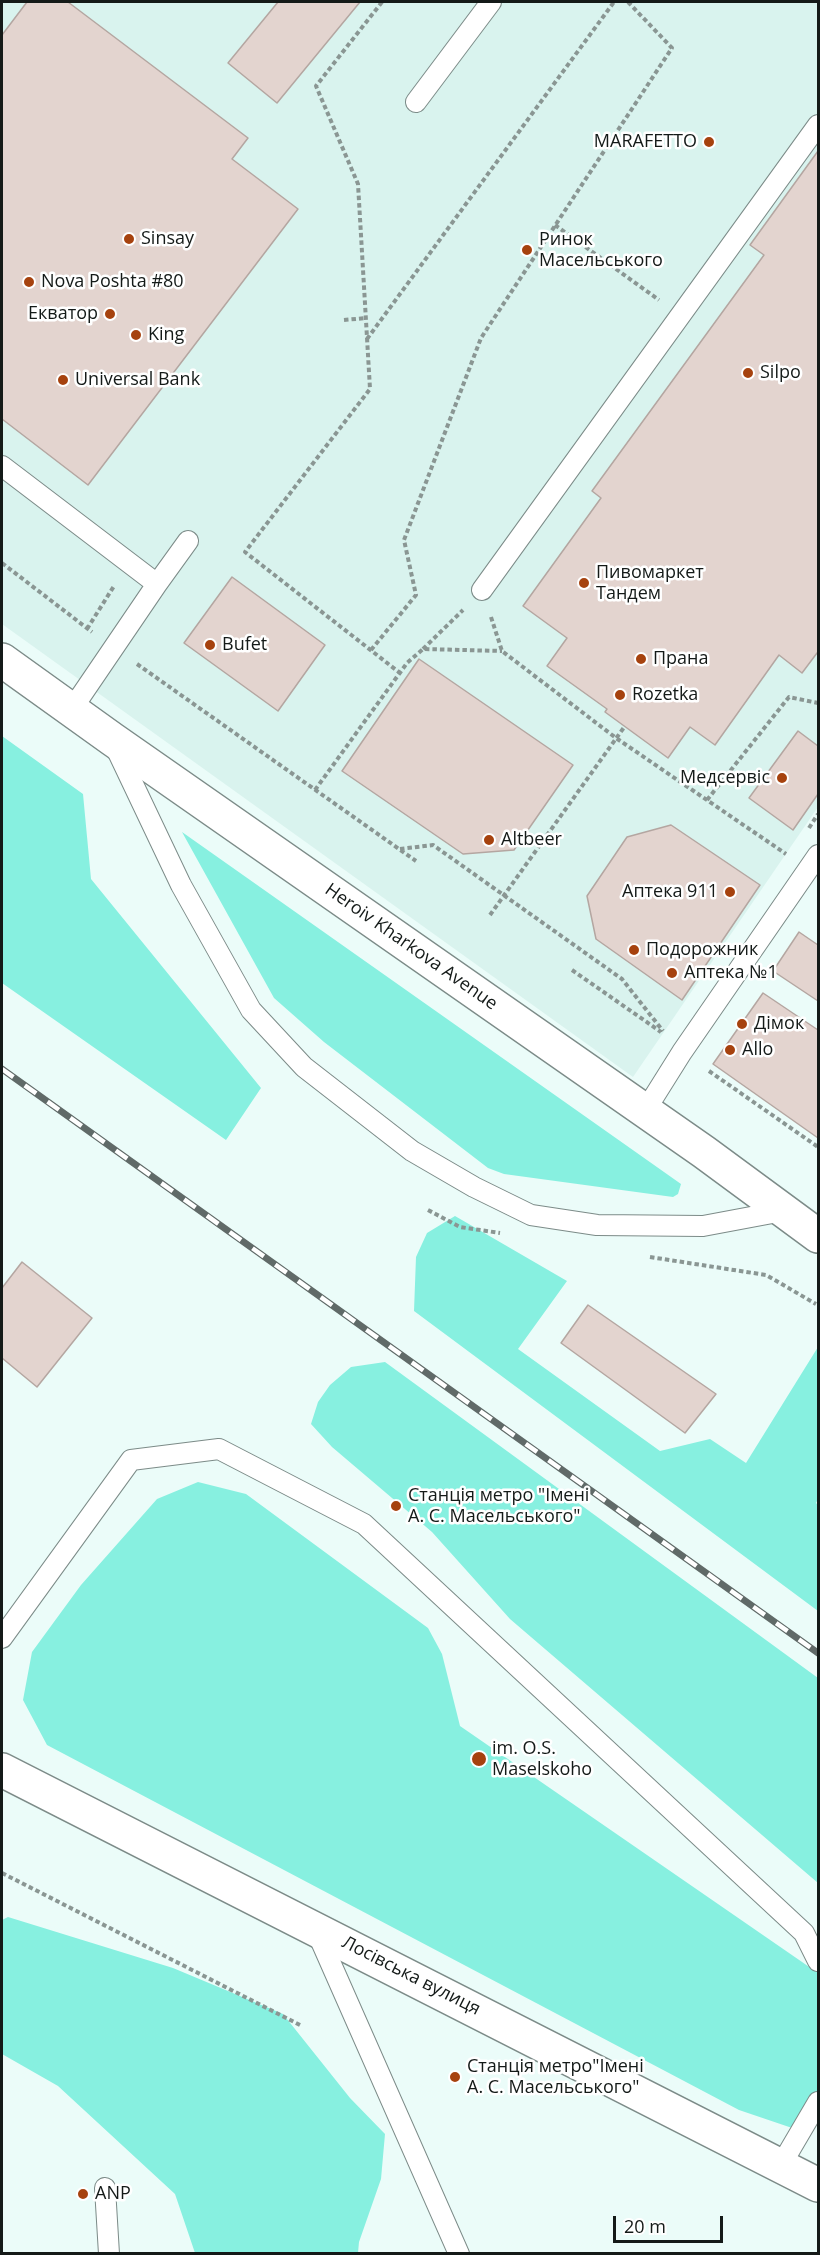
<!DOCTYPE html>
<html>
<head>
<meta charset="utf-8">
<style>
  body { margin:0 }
  #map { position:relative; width:820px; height:2255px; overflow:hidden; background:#ebfcf9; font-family:"Open Sans",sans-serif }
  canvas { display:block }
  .frame { position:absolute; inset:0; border:3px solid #141a18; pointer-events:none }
  .scale { position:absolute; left:613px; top:2216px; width:110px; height:27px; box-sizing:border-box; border:3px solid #141a18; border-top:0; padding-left:8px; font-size:18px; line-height:21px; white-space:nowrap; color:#141a18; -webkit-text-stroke:4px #fff; paint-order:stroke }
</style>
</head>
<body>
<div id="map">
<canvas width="820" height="2255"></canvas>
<div class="frame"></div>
<div class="scale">20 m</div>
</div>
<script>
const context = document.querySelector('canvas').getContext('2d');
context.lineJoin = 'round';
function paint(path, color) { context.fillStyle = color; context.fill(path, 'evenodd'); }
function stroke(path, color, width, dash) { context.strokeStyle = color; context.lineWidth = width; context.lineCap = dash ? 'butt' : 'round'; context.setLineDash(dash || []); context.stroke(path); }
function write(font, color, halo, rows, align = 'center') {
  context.font = font + ' "Open Sans",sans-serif'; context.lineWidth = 5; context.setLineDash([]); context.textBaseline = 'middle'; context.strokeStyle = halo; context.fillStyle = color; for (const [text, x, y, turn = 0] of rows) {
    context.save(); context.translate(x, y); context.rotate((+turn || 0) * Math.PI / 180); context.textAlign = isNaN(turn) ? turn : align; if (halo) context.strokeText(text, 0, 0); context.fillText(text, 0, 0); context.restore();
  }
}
paint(new Path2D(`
  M2,2h816v805l-185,270 -631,-453z`), '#d9f3ee');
paint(new Path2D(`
  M2,736l81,58 8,85 170,209 -35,52 -224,-157z
  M182,832l499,352 -3,10 -5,3 -169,-23 -16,-6 -164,-126 -50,-44z
  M455,1216l112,65 -49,68 142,102 50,-12 36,24 72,-116v152l-2,4 2,2v106l-404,-300 2,-54 11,-24z
  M385,1362l433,316v205l-308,-264 -78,-87 -100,-85 -21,-23 7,-22 12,-17 21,-18z
  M198,1482l48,12 182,134 14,26 18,72 358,247v129l-17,29 -62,-21 -692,-365 -24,-45 9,-48 49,-67 76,-86z
  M8,1917l165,51 110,46 67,84 35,36 -4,45 -22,63 -1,11h-163l-20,-59 -117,-108 -56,-32v-134z`), '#87f0e0');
const building = new Path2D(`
  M27,2h41l180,136 -16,21 66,50 -210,276 -86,-66v-384z
  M278,2h82l-83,101 -49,-40z
  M818,151v504l-1,-2 -15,20 -23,-18 -64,90 -25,-18 -22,31 -63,-46 2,-3 -60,-43 20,-28 -44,-32 78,-108 -9,-7 172,-236 -14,-10z
  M232,577l93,68 -47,66 -94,-68z
  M419,659l154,106 -59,85 -51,4 -121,-83z
  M798,731l20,15v48l-25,36 -44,-32z
  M671,825l89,60 -78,115 -86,-61 -9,-43 40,-59z
  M799,932l19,13v56l-45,-30z
  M763,993l55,37v108l-105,-74z
  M22,1262l70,56 -55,69 -35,-29v-70z
  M588,1305l128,89 -31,39 -124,-90z`);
paint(building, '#e3d4cf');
stroke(building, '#b4a6a1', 1.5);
const lane = new Path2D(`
  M416,102l75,-100
  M2,466l155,118 -85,125
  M157,584l31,-43
  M482,590l336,-465
  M114,744l67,141 70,125 53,57 108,84 62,36 57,28 66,10 106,1 80,-15
  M645,1111l37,-59 136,-197
  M2,1638l129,-178 88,-11 145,75 440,409 14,28
  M316,1930l143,324
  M781,2165l37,-63
  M105,2188l4,66`);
const secondary = new Path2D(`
  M2,1770l816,415`);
const primary = new Path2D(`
  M2,660l110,79 592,413 114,84`);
stroke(lane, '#7c8b88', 22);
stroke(secondary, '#7c8b88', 36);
stroke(primary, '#7c8b88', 36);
stroke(new Path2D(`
  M382,2l-66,84 42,98 12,205 -125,163 155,121
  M555,225l104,75
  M344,320l22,-2
  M367,339l247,-337
  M2,563l90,69
  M491,617l11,34 114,87 170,116
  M87,629l27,-43
  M423,649l40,-39
  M371,650l45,-55 -12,-55 77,-202 191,-290 -44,-46
  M137,664l279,197
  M315,790l92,-127 16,-14 79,2
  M707,800l82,-103 29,6
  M809,828l9,-14
  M400,849l33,-4 189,134 41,52
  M490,915l135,-189
  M572,970l89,62
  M709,1071l109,76
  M428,1210l32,17 40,6
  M650,1257l116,18 50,29
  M2,1873l298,152`), '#8a9693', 4, [4.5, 3]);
stroke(lane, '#fff', 20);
stroke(secondary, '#fff', 33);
stroke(primary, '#fff', 33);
const rail = new Path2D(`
  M2,1069l816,584`);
stroke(rail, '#606a68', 7);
stroke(rail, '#fff', 4.5, [14]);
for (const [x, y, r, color] of [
  [709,142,6,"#a6420e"],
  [129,239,6,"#a6420e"],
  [527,250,6,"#a6420e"],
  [29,282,6,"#a6420e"],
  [110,314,6,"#a6420e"],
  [136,335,6,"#a6420e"],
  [748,373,6,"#a6420e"],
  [63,380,6,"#a6420e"],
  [584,583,6,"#a6420e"],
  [210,645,6,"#a6420e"],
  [641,659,6,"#a6420e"],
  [620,695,6,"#a6420e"],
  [782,778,6,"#a6420e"],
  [489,840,6,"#a6420e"],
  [730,892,6,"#a6420e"],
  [634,950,6,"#a6420e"],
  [672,973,6,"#a6420e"],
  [742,1024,6,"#a6420e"],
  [730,1050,6,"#a6420e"],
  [396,1506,6,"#a6420e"],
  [479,1759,8,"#a6420e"],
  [455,2077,6,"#a6420e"],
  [83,2194,6,"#a6420e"]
]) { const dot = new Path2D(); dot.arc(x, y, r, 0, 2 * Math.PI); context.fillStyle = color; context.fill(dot); stroke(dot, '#fff', 2); }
write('18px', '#141a18', '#fff', [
  ["MARAFETTO",697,142,"right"],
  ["Sinsay",141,239],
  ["Ринок",539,240],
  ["Масельського",539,261],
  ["Nova Poshta #80",41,282],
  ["Екватор",98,314,"right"],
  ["King",148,335],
  ["Silpo",760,373],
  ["Universal Bank",75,380],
  ["Пивомаркет",596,573],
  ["Тандем",596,594],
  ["Bufet",222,645],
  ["Прана",653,659],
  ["Rozetka",632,695],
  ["Медсервіс",770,778,"right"],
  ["Altbeer",501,840],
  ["Аптека 911",718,892,"right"],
  ["Подорожник",646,950],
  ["Аптека №1",684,973],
  ["Дімок",754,1024],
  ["Allo",742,1050],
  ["Станція метро \"Імені",408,1496],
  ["А. С. Масельського\"",408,1517],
  ["іm. O.S.",492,1749],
  ["Maselskoho",492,1770],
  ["Станція метро\"Імені",467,2067],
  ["А. С. Масельського\"",467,2088],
  ["ANP",95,2194]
], 'left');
write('18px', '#141a18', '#fff', [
  ["Heroiv Kharkova Avenue",411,947,35],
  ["Лосівська вулиця",411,1976,27]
]);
</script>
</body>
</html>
